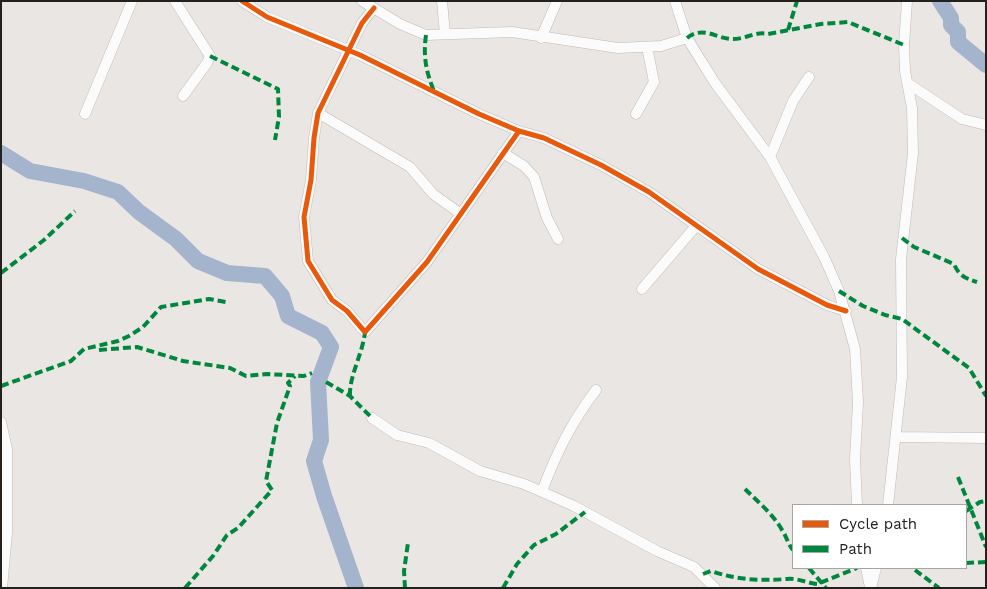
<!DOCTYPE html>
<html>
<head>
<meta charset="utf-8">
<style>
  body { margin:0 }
  #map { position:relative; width:987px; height:589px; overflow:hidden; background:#eae6e3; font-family:"Work Sans",sans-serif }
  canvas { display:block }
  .frame { position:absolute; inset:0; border:2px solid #23201e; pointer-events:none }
  .legend { position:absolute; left:792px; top:504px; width:175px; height:65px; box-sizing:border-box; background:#fff; border:1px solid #a7a6a5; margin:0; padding:6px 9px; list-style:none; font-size:15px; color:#23201e }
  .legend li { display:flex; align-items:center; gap:10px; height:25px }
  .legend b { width:25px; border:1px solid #a7a6a5 }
</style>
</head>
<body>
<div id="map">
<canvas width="987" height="589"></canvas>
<div class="frame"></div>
<ul class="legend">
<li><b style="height:6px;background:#e8590c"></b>Cycle path</li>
<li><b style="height:6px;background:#00873e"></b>Path</li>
</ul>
</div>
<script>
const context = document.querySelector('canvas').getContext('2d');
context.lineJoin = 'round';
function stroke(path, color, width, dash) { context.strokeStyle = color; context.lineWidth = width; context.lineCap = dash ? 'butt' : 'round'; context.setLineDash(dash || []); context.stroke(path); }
stroke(new Path2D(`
  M940,1l11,17v7l7,7v10l28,23
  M1,153l29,18 54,10 34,11 21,20 37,27 22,22 29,12 38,3 17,20 6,20 34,17 9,14 -13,35 3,58 -7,21 10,35 32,92`), '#a4b4cd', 16);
const minor = new Path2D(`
  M175,1l35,55 -3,7 -24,33
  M242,1l25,16 93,38 119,59 40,17 25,7 57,27 48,27 109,77 69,36 19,6
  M362,1l38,23 26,11 86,-3 106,16 43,-2 26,-8
  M442,1l3,33
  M675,1l12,37 8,13 20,32 55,74 54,100 15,34 16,58 3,53 -3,57 2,46
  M374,8l-12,15 -44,90 -4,25 -3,42 -7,37 4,44 24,39 15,11 18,21 62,-70 92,-131
  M541,38l16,-37
  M909,84l53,35 24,6
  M318,113l92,54 23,27 28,20
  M85,114l47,-113
  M636,114l18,-32 -7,-35
  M503,153l21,13 10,11 13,41 11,21
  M770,157l23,-56 16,-24
  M642,289l54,-63
  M372,418l25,17 32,8 51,28 44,13 50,22 83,45 37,16 21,21
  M1,422l6,27v84l-5,55
  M897,437l89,1
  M542,491c15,-39 29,-68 54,-101
  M888,505l14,-128 -1,-118 12,-106 -1,-45 -7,-37 -1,-26 3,-44
  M866,568l4,19
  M871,588l5,-20`);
stroke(minor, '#bebbb8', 11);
stroke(minor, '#fcfbfb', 10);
stroke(new Path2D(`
  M788,30l9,-29
  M426,35c-3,21 0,37 8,56
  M687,38c17,-13 29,1 46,1 13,0 23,-8 35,-5l53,-10 27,-2 56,23
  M210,56l68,33 1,28 -4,23
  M902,238l12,9 40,17c5,12 11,14 23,18
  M1,273l43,-33 31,-29
  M839,291l24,15 22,9 17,4 67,49 17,28
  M99,350l38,-3 46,14 47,7 16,8 21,-2 37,2 8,-3
  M326,382l24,14 22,22
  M1,386l70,-25 13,-12 34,-8 11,-5 14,-9 18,-20 48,-8 17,3
  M350,396c-1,-20 13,-43 15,-64
  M958,477l28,70
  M745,489c13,13 28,25 37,41 5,7 5,13 11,20
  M966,511l14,-9 6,-1
  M966,563l20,-1
  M809,568l17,20
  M915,570l24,18
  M703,574l8,-3c26,9 49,10 76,8 11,-1 20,4 30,5l40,-16
  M185,588l28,-32 14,-21 11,-7 34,-38 -6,-9 11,-58 13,-37 -2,-3 7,-7
  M405,588l-1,-17 4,-28
  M503,588l14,-24 17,-19 22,-11 29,-22`), '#00873e', 4, [8, 4]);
stroke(new Path2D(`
  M242,1l25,16 93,38 119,59 40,17 25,7 57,27 48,27 109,77 69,36 19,6
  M374,8l-12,15 -44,90 -4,25 -3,42 -7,37 4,44 24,39 15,11 18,21 62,-70 92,-131`), '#e8590c', 5);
</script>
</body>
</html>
